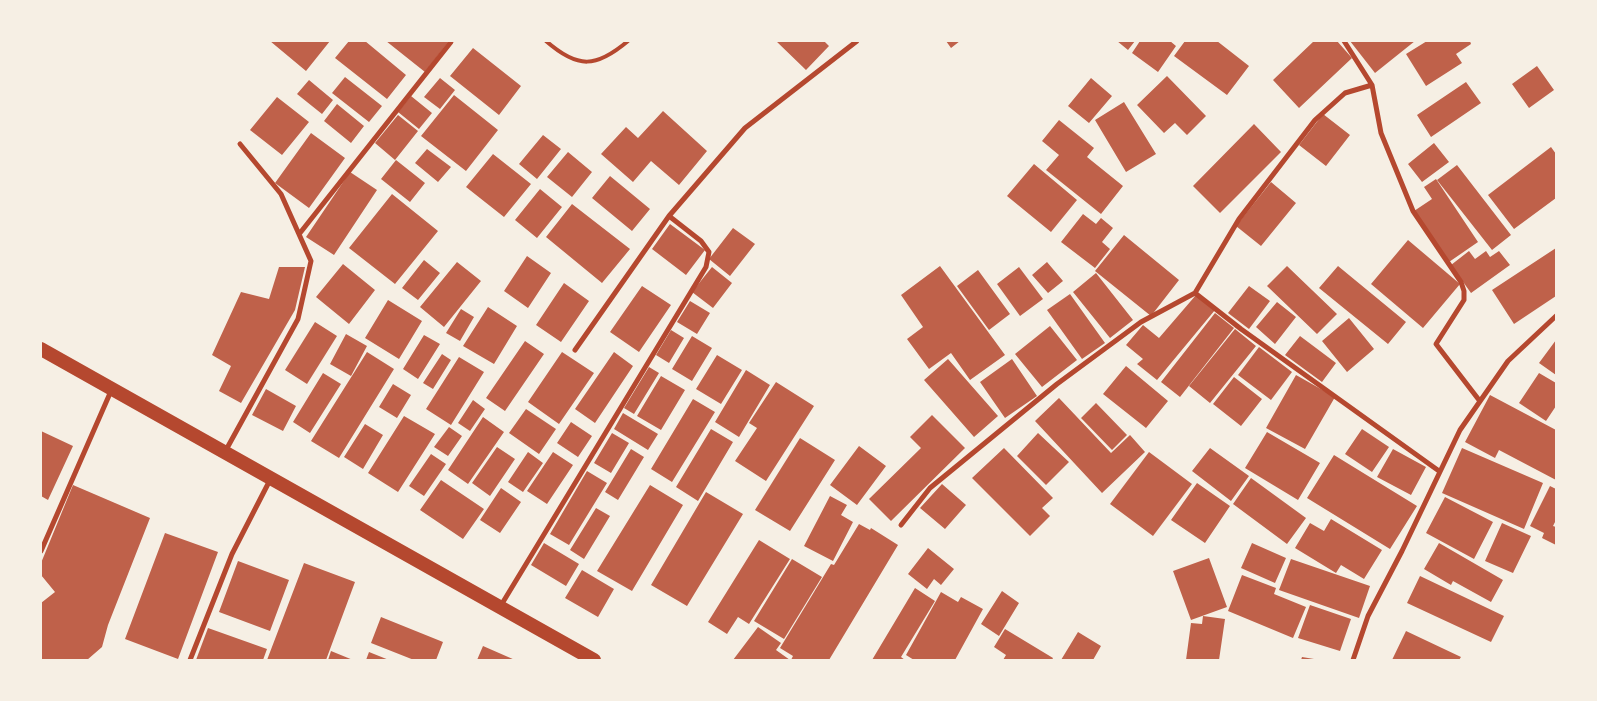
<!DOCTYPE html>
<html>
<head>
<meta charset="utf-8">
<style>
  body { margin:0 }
  #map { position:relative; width:1597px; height:701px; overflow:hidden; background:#f6efe4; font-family:Ubuntu,sans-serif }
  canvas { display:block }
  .frame { position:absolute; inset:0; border:42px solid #f6efe4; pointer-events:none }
</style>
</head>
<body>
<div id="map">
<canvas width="1597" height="701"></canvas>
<div class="frame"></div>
</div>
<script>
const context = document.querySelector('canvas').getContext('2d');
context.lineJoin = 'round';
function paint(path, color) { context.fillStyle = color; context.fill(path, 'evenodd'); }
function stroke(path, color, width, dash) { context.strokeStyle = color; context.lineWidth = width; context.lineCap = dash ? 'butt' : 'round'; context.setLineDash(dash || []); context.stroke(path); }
paint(new Path2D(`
  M270,41h60l-24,30z
  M349,41h16l41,34 -19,24 -52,-41z
  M386,41h63l-24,31z
  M776,41h48l5,5 -23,24z
  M946,41h14l-9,7z
  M1117,41h18l-7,9z
  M1140,41h30l6,5 -18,26 -26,-19z
  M1185,41h32l32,25 -22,29 -53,-39z
  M1314,41h23l15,17 -53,50 -26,-28z
  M1350,41h65l-40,32z
  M1427,41h43l1,3 -15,10 6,9 -36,23 -20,-32z
  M473,48l48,38 -22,29 -49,-39z
  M1537,66l17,24 -25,18 -17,-24z
  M1167,76l39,40 -19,19 -12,-12 -11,10 -27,-28z
  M345,77l37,29 -13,16 -37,-29z
  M440,78l15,12 -15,19 -16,-12z
  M1091,78l21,18 -23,27 -21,-17z
  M309,80l24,20 -11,14 -25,-20z
  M1466,82l15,21 -50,34 -14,-22z
  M454,95l44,35 -32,41 -45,-35z
  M411,96l21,17 -13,16 -21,-17z
  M277,97l32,25 -27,33 -32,-25z
  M1124,102l32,52 -30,18 -31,-52z
  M337,104l27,22 -13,17 -27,-22z
  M663,111l44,40 -28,34 -28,-24 -18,21 -32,-28 25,-27 12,11z
  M1323,114l27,21 -24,31 -27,-21z
  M398,115l20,16 -23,29 -20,-17z
  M1059,120l35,28 -7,9 36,29 -22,28 -55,-44 13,-15 -17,-14z
  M1254,124l27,28 -61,61 -27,-27z
  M311,133l34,25 -36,50 -34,-25z
  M543,135l18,14 -24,30 -18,-15z
  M1434,143l15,19 -27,20 -14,-18z
  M1551,147l5,7v44l-42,31 -26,-34z
  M427,149l24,18 -13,15 -23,-19z
  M568,152l24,20 -20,25 -25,-20z
  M493,154l38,30 -27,33 -38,-30z
  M396,160l29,23 -15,19 -29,-23z
  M1034,164l43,36 -26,32 -44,-36z
  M1457,165l54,70 -19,15 -55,-70z
  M350,172l27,18 -43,65 -28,-18z
  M610,176l40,33 -18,22 -40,-33z
  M1436,179l42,63 -29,20 -35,-51 18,-12 -8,-12z
  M1271,182l25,21 -35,43 -25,-20z
  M540,189l22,18 -25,31 -22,-18z
  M392,194l46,37 -43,53 -46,-36z
  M572,204l58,45 -28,34 -56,-46z
  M1083,214l13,10 5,-6 12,10 -11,14 8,7 -15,19 -34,-26z
  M670,224l35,26 -19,25 -34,-26z
  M733,228l22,16 -25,32 -21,-17z
  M1124,235l55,45 -28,36 -56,-45z
  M1408,240l52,44 -37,44 -52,-44z
  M1556,248v48l-42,28 -22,-34z
  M1469,251l6,8 11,-8 4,6 9,-6 11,14 -39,28 -20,-28z
  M527,256l24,17 -23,35 -24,-17z
  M424,260l16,13 -22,27 -16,-12z
  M457,262l24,19 -37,46 -24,-20z
  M1047,262l16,19 -15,12 -16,-18z
  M343,264l32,26 -26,34 -33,-27z
  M940,266l65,89 -35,25 -19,-27 -22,16 -22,-30 16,-12 -22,-32z
  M1287,266l50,48 -20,20 -50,-48z
  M1338,266l68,56 -18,22 -69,-56z
  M279,267h26l-10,43 -54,93 -22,-12 12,-25 -19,-11 29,-63 28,7z
  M712,267l20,16 -19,25 -21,-16z
  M1019,267l24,32 -23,17 -23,-32z
  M978,270l32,44 -21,16 -32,-44z
  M1096,273l37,47 -23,18 -37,-46z
  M564,283l25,18 -28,41 -25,-17z
  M642,286l29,19 -32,47 -29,-20z
  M1249,286l21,15 -21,28 -21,-16z
  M1070,294l35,49 -23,16 -35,-49z
  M1196,295l19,15 -58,70 -20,-16 6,-5 -17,-14 17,-20 16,13z
  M388,300l34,21 -23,38 -34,-21z
  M690,301l20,12 -13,21 -20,-12z
  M1277,302l19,15 -21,27 -19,-17z
  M488,307l29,19 -23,38 -31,-18z
  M461,309l13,8 -14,24 -14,-8z
  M1215,313l19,15 -54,69 -19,-15z
  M1349,318l25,31 -27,23 -25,-31z
  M315,322l22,14 -30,48 -22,-14z
  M1050,326l27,34 -35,27 -27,-33z
  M1235,329l21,17 -46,57 -21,-17z
  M671,330l13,8 -15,25 -13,-8z
  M346,334l21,12 -16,30 -21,-12z
  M424,335l16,9 -22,35 -15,-10z
  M692,336l20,12 -20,33 -20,-12z
  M1300,336l36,27 -14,19 -37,-27z
  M1556,340v35l-17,-12z
  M525,341l19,13 -39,57 -19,-13z
  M1259,347l33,25 -21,28 -33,-25z
  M367,352l27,17 -55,89 -28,-17z
  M562,352l32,21 -35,51 -31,-22z
  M614,352l19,14 -38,57 -20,-14z
  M442,354l9,6 -18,29 -10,-6z
  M717,355l25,15 -21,34 -25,-15z
  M459,357l25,15 -33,53 -25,-16z
  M948,359l50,57 -24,21 -50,-57z
  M1012,359l25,37 -32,22 -25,-36z
  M1126,366l42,35 -22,27 -43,-34z
  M649,367l10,6 -25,41 -10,-6z
  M746,370l24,15 -31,52 -24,-15z
  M323,373l18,11 -31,49 -17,-11z
  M1539,373l17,10v23l-10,15 -27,-18z
  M1296,375l39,22 -30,52 -39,-21z
  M661,376l24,14 -24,40 -24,-14z
  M1234,377l28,22 -21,27 -28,-22z
  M776,382l38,24 -48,75 -31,-20 22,-33 -8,-5z
  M393,384l18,11 -14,23 -18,-11z
  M266,389l30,17 -13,25 -31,-16z
  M1490,395l66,35v50l-57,-30 -4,8 -30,-16z
  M1059,398l52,55 19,-18 15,17 -43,41 -67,-72z
  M693,399l22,13 -43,70 -21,-13z
  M473,400l12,9 -15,22 -12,-8z
  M1096,403l31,32 -15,15 -31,-32z
  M526,409l30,20 -17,25 -30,-21z
  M623,413l35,21 -10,16 -34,-21z
  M932,415l33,33 -74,73 -22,-22 52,-51 -11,-11z
  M404,416l31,18 -37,58 -30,-19z
  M483,417l21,15 -36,52 -20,-14z
  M571,422l21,14 -14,21 -21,-14z
  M365,424l18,11 -20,34 -19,-12z
  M449,427l13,9 -14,20 -14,-9z
  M711,429l22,13 -35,59 -22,-14z
  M1362,429l27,18 -17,25 -27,-18z
  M41,431l32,15 -25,54 -7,-4z
  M1267,432l53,31 -22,37 -53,-32z
  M612,433l17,10 -18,30 -17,-10z
  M1038,433l31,29 -23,23 -29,-29z
  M800,438l35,22 -45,71 -35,-21z
  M859,446l27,20 -29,39 -27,-20z
  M497,447l18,12 -25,37 -18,-13z
  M1004,448l49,50 -11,10 8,8 -20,20 -58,-58z
  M1210,448l39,28 -18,25 -39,-30z
  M1462,448l81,35 -19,46 -82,-36z
  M631,449l13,8 -26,43 -13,-8z
  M1393,449l33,18 -15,28 -34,-18z
  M528,452l15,11 -20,29 -15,-10z
  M553,452l20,13 -26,39 -20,-13z
  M1149,452l43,32 -39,52 -43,-32z
  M431,454l15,10 -22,32 -15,-10z
  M1334,455l83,51 -27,43 -83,-51z
  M587,471l20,12 -38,62 -19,-11z
  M1251,478l55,40 -19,26 -54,-40z
  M441,480l43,29 -21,30 -43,-29z
  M1197,483l33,23 -25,37 -34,-23z
  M942,484l24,21 -21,24 -25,-21z
  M73,485l77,33 -42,107 -6,22 -15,13h-46v-57l14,-11 -14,-17v-12z
  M650,485l33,20 -51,86 -35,-20z
  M1550,486l6,3v31l-3,6 3,1v18l-14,-7 2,-5 -14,-7z
  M501,488l20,14 -21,31 -20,-13z
  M706,492l37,22 -56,92 -36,-21z
  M830,496l17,9 -6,10 12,7 -20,39 -29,-15z
  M1445,497l48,25 -19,37 -48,-26z
  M596,508l14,8 -26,43 -14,-9z
  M1331,519l51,31 -18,29 -23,-14 -5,8 -41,-25 15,-25 14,8z
  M1502,523l29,13 -18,37 -28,-12z
  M859,524l11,6 1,-2 27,17 -69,115h-38l2,-4 -13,-8 51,-84 3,1z
  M165,533l53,19 -40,107 -53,-20z
  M759,540l31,19 -41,65 -11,-7 -11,17 -19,-12z
  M544,543l35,21 -13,22 -35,-21z
  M1252,543l34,15 -11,25 -34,-15z
  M1439,543l64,37 -12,22 -38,-21 -2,4 -27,-16z
  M928,548l26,21 -13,16 -7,-6 -7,10 -19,-15z
  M1209,558l18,49 -36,13 -18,-49z
  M792,559l30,18 -38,62 -30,-18z
  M1291,559l79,27 -11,32 -80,-28z
  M238,561l51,19 -19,51 -51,-19z
  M304,563l51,19 -29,78h-59z
  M582,570l32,19 -16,28 -33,-19z
  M1242,575l34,13 -2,6 32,13 -13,31 -65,-27z
  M1420,576l84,40 -13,26 -84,-39z
  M915,588l20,13 -34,56 4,3h-33z
  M1002,591l17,12 -20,33 -18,-12z
  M941,592l17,10 3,-5 22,12 -28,51h-41l-8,-5z
  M1310,605l41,14 -11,32 -42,-13z
  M1203,616l22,3 -6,41h-33l5,-37 11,1z
  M381,617l62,25 -7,18h-22l-43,-17z
  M758,627l23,16 -5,7 14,10h-57z
  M208,628l59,21 -4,11h-67z
  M1005,629l48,29 -1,2h-49l3,-5 -12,-8z
  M1406,631l55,26 -2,3h-67z
  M1078,632l23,14 -8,14h-32z
  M483,646l32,14h-38z
  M331,651l22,9h-25z
  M369,652l20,8h-23z
  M1302,657l12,2v1h-13z`), '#bf614a');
stroke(new Path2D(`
  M546,41c32,28 50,27 82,0`), '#b5482f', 4);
stroke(new Path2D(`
  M1344,41l28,44 9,48 32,78 48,71 3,9v9l-28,44 43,56
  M1372,85l-27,8 -30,27 -76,99 -44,74 46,36 198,142
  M300,233l151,-191
  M575,350l94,-134 76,-88 112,-87
  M226,450l72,-131 13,-58 -30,-67 -41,-50
  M901,525l29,-37 127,-104 84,-62 54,-29
  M41,551l70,-160
  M500,607l206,-340 3,-15 -8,-11 -32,-25
  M190,660l42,-106 38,-74
  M1353,660l15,-44 34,-65 58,-121 48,-69 48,-45`), '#b5482f', 5);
stroke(new Path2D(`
  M41,349l553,311`), '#b5482f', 14);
</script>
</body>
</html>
